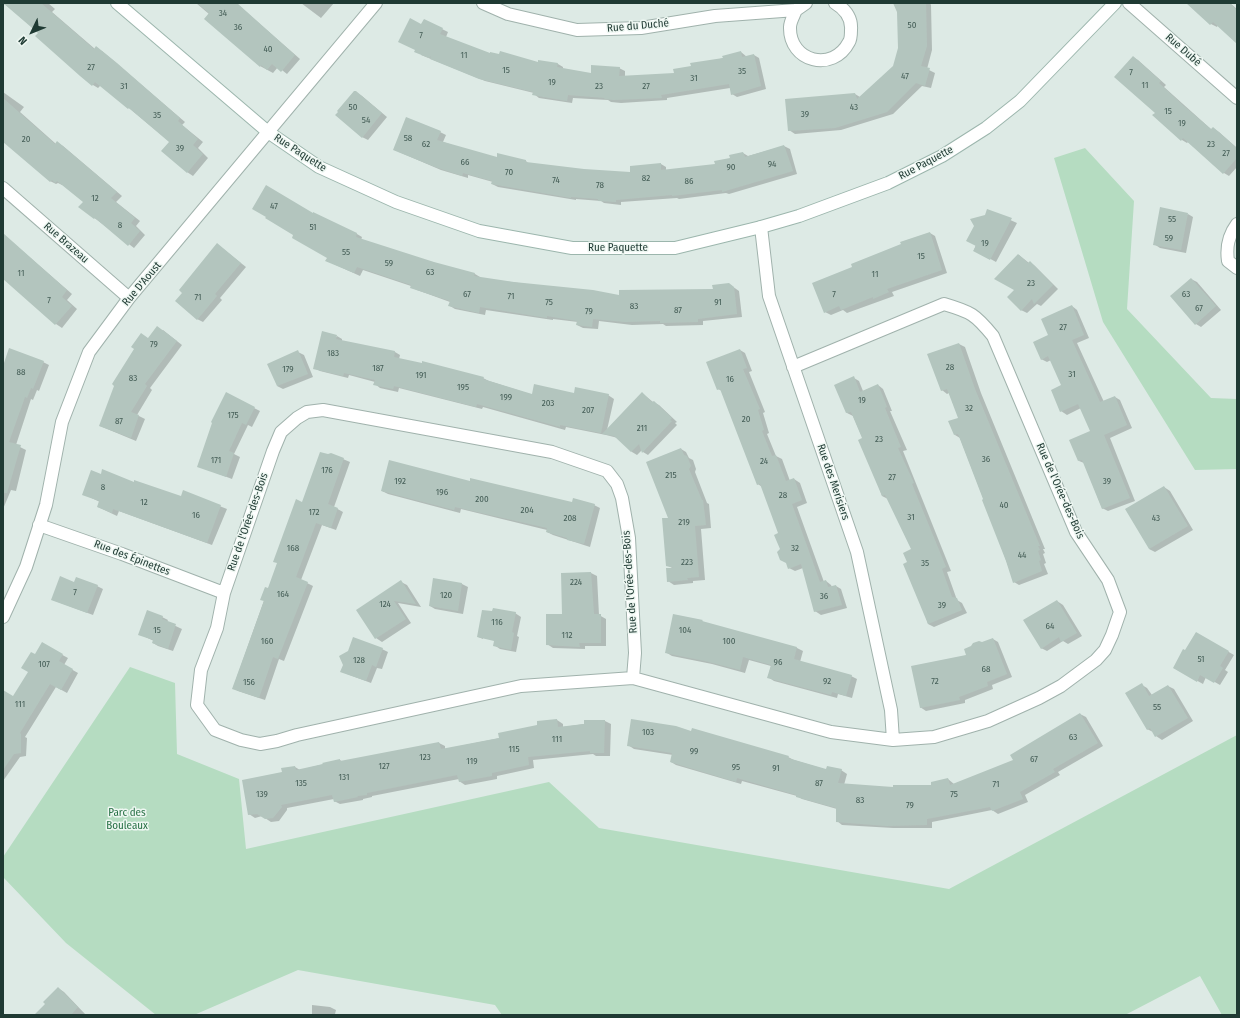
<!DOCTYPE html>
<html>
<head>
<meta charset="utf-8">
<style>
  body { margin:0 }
  #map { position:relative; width:1240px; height:1018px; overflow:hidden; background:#ddeae5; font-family:"Fira Sans Condensed",sans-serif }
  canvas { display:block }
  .frame { position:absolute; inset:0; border:4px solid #1f3a33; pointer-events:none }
  .north { position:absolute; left:12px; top:12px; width:40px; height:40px; -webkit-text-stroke:3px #eef7f2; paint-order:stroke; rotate:227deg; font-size:11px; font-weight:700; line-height:16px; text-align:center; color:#1f3a33 }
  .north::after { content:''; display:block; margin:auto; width:14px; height:18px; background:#1f3a33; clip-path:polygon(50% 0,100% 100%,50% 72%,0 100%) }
</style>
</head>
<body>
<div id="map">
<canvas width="1240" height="1018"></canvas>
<div class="frame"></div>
<div class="north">N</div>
</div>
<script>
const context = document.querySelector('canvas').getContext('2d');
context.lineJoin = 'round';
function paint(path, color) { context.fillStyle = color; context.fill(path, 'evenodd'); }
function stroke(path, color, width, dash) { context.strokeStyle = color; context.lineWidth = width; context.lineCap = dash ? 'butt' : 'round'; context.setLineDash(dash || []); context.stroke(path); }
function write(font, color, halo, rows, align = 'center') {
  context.font = font + ' "Fira Sans Condensed",sans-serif'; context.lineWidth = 3; context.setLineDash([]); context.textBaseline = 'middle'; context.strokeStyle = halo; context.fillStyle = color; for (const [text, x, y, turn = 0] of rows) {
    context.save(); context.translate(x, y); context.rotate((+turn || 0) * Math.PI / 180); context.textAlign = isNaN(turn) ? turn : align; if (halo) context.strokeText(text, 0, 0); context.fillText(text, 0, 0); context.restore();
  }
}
paint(new Path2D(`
  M1085,148l49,53 -7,108 84,89 26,1v70l-42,1 -92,-148 -49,-164z
  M130,667l45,16 2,71 62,25 7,70 303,-67 50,46 350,61 288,-154v280h-15l-22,-39 -75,39h-623l-7,-10 -197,-35 -104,45h-38l-90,-72 -63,-66v-20z`), '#b5dcc1');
paint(new Path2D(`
  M3,3h45l7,6 -3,3 43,37 7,2 83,71 -3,3 21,17 -5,6 10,10 -15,18 -6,-4 -17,-30 -69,-57 -3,3 -5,-3 -54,-52 -34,-29 -2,2z
  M196,3h40l64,56 -13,15 -9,-7 -5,6 -13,-7 -51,-52z
  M301,3h33l-13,15z
  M894,3h36l1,2 1,45 -5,19 8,4 -4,15 -9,-2 -29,28 -52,16 -46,4 -6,-4 66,-36 5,3 34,-31 5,-18 -1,-36z
  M1187,3h43l7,6v34l-19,-18 -1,2 -6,-3z
  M424,20l24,12 -2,5 44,18 49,8 19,1 5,3v2l28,5 28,-6 6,3v6l50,-3 66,-22 6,5 7,-2 5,3 7,31 -29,8 -5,-3 -2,-6 -63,10v2l-46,3 -10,-1 -3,-2 -35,-2 -1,5 -33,-5 -5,-4v-1l-49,-12 -64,-26 1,-30z
  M1133,57l5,3 28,25 -2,2 48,43 1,-2 6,4 18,16v19l-8,9 -5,-3 -36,-31 -1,1 -5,-3 -26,-27z
  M3,92l21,15 -4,5 36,32 2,-1 5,3 59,50 -6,6 24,19 -4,5 9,9 -11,13 -54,-41 4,-5 -22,-18v1l-4,-2 -2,1 -6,-3 -47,-45z
  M356,92l6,4 25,21 -19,23 -6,-3z
  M440,132l6,3 -3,7 54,17 29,2 3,3 55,6 47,4 30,-10 5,3v4l50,-6 27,-12 5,3 36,-10 6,3 7,25 -68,20 -3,-1 -47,6 -2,-1 -56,4v3l-17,-2 -3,-2 -25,-2v1l-78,-13 -6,-3 1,-2 -25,-7v3l-27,-8 -42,-18z
  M988,210l29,13 -21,39 -22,-12z
  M313,214l44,20 5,3 -1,3 73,23 41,11 5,3v1l140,18 94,-6 15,-6 10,7 3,26 -39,4v4l-37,1 -3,-2 -31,1 -33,-4 -1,8 -15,-1 -6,-3 1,-3 -25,-3v1l-67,-10 -1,5 -30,-6 -5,-3v-4l-33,-12 -6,-3v-1l-48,-16 -3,6 -33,-15 1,-4z
  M1188,214l5,3 -7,36 -26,-5 -6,-4z
  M930,233l5,3 12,37 -55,19 2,4 -47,17 -4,-3 -12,5 -6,-3 29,-45z
  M3,234l69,60 -5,6 10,9 -15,19 -6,-4 -53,-46z
  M217,244l29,23 -26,31 2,2 -19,22 -6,-3 -14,-26z
  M1019,255l10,8 1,-1 5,4 23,23 -17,17 -4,-2 -10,9 -6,-3 -5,-20z
  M1191,279l6,3 24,28 -20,17 -5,-3z
  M1072,306l5,4 12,28 -12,5 27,59 11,-5 5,3 12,28 -22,10 25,63 -27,10 -6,-3 -18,-45 -5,-2 12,-29 -10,-24 -14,7 -6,-4 1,-25 -11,-26 -4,2 -6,-3 9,-23z
  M163,330l19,15 -32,43 2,2 -15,25 8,4 -9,22 -36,-15 48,-87z
  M337,336l5,3v2l53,11 5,3 -1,4 84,19 6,3 44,14h75l6,4 -7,31 35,-37 11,9 6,3 18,17 -2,1 2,2 -29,30 -5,-3 -1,-2 -5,5 -5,-3 -14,-14 -12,-3 -40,-8 -1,3 -82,-23 -1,2 -83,-21 -1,4 -18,-4 -5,-4v-2l-26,-7 -1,3 -28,-7 -6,-3z
  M959,344l6,3 16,46 64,156h-2l2,4 -2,1 3,9 -2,1 4,10 -29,11 -5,-3 -30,-82 -24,-62 -5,-3 4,-17 -10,-25 -2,1 -5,-4z
  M740,350l5,3 7,18 -3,1 16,40 -2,1 6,20 -2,1 9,22 6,3 8,22 4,-2 6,4 7,20 -10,4 27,75 2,-1 5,4 1,2 4,-1 5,3 6,19 -26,7 -6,-4 -12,-43 -8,3 -6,-3 -8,-19 -2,-15 -17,-47 -4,-3 -36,-93 -4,-2z
  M298,352l6,3 9,22 -30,12 -6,-3z
  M43,362l6,3 -10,26 -2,-1 -4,10 -2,-1 -15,46 10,5 -10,41 -5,-1 -8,19v-141z
  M854,378l5,3 4,10 15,-6 5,4 9,22h-2l17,39 -4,1 48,120 -4,1 10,28 5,3 5,10 -33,14 -6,-3 -19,-61 3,-13 -24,-51 -6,-3 -19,-57 -10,-23 -6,-3z
  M254,408l6,3 -8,16 -4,-2 -14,29 6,3 -8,22 -34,-13z
  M681,449l5,3 3,6 4,2 3,9 -1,3 12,31 2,1 2,24 -10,1 4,51 -12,1v2l-19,2 -6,-4 6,-12 -7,-4 3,-46z
  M331,454l19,8 -16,45 9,5 -7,18 -14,-5 -21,55 12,6 -29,75 -5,-2 -14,41 -27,-9 -5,-3 35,-99 35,-86 25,-47z
  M102,475l32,8 48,15 2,-6 43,17 -15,36 -93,-34 -2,5 -19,-9 2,-5 -17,-8z
  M471,482l102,21 21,2 6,3 -10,39 -37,-12 -6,-3v-2l-86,-21 -1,4 -72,-19 -6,-3z
  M1164,487l6,4 23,39 -38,22 -6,-3z
  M591,573l6,3 2,39 7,4v27h-21v3l-32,-1 -6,-4 16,-29 -1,-41z
  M434,579l28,5 6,3 -5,27 -28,-5 -5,-3z
  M401,582l6,3 14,22 -23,-4 13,20 -29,19 -6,-4 -19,-28z
  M75,583l22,3 6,3 -10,26 -35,-13z
  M1057,601l6,4 19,31 -14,8 -5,-3 -16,10 -6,-3z
  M515,613l6,4 -4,19 2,1 -3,15 -16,-3 -6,-4 1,-3 -12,-3 16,4v-2l-16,-4v2l-5,-2z
  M162,617l6,3 -1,2 15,7 -9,22 -15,-5 -5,-3 1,-2 -15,-7z
  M702,621l5,3 90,24 6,3 -3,11 51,14 6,3 -5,19 -14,-4 -1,4 -63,-17 -6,-4 3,-11 -22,-6 -4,13 -33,-9 -40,-8 -5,-3z
  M1196,633l38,22 -9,15 3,2 -8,13 -14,-8 -3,7 -29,-16 12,-16z
  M993,639l5,3 14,35 -20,8 1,4 -28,11v3l-39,8 -6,-4 47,-52 15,-12z
  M42,644l26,14 -4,7 14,8 -11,20 -11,-6 -31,50 2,1 -1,18 -6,1 -17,24v-83l11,-1 16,-26 5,-15z
  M382,649l6,3 -6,17 -5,-1 -6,15 -24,-9z
  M1142,685l5,3 5,7 16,-9 6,3 19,32 -31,19 -6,-4 -3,-4 -6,-3z
  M1080,714l6,3 17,29 -45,26 2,3 -35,20 3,7 -30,12 -6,-4 -60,12v6h-39l-51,-3 -5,-4v-12l-35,-10 -5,-3 -55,-15 -1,3 -65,-19 -5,-3 2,-7 -39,-6 -6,-4 160,12 6,3 33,10h14l6,4 -3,11 50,3 39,-2 15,-7 6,5 61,-23z
  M557,720l6,4v3l42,-6 6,3 -1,32h-14l-3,-2 -60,6 1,8 -37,8v3l-32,6 -6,-4v-2l-87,17v1l-9,2v1l-23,4 -6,-3v-2l-47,9v2l-8,11 -8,1 -9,-6 -7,2 -6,-4 34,-41 12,-6 5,3 40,-10 3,2 96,-19 6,3v3l55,-11 38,-12v-4z
  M58,988l6,4 22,23h-40z
  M312,1005l18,2 6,3 -1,4 7,1h-30z`), '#0003');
paint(new Path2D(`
  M3,3h38l53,46 2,-3 21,17 63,55 -2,3 20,18 -5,6 10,9 -16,19 -26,-22 8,-9 -40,-34 -1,1 -33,-27 -3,4 -12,-10 -45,-40 3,-3z
  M197,3h40l58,52 -14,17 -9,-8 -5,6 -6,-5 -1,2 -56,-48 5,-6z
  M893,3h33l1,43 -6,20 9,2 -5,18 -9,-3 -29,29 -52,16 -47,3 -3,-32 70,-6 2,6 36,-33 5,-18 -1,-36z
  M1186,3h43l8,7v34l-24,-22 -3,3z
  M410,18l11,6 3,-5 19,9 -3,6 50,19v-1l9,2 1,-3 38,11v-2l20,3 -1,4 34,6v-8l29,2 -1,9 55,-3 -1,-4 18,-3 -1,-3 33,-5 -1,-2 19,-5 1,6 12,-3 7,32 -30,9 -2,-11 -68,11 1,3 -48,2 -10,-1 1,-1 -37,-3 -1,6 -35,-6 1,-3 -54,-13 -49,-20 1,-3 -2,2 -15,-6 1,-2 -17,-8z
  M1133,56l28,25 -2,2 25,23 27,23 2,-2 24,21v10l-14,16 -40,-36 -2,3 -29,-26 3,-2 -41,-36z
  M354,91h2l26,22 -20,25 -27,-23 3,-3 -1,-1z
  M3,98l52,46 2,-3 60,51 -6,6 24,20 -4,5 9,8 -12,15 -33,-28 -1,1 -16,-12 5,-5 -26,-21 -2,2 -3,-3 -2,2 -47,-40z
  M406,117l35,14 -4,9 60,17v-4l29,7v2l58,7 46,3v-6l31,-3v7l54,-6 -1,-3 16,-3 -1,-3 14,-3 2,5 39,-12 9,26 -71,21v-2l-50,6v-1l-56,5v2l-18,-1v-2l-27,-2v1l-80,-14 1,-3 -29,-8 -1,3 -27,-9 -42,-17z
  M266,185l47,28v-1l44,21 -1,4 78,25 41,11 -1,3 40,6 79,8 26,5v-5l94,-1 -1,-4 17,-2 5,4 3,27 -39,5v3l-38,1v-2l-35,1 -32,-3 -1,8 -16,-2 1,-4 -30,-5v2l-67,-11 -1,6 -31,-7 2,-5 -40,-13 1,-3 -54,-18 -3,6 -29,-12 2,-3 -35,-20 1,-3 -28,-17 1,-1 -14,-8z
  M1160,207l28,6 -7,37 -28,-5z
  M987,209l25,9 -22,42 -17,-9 3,-5 -10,-5 8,-15 -4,-7 15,-4z
  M930,232l12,38 -55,19 2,3 -16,7v-2l-32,13 -2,-4 -15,7 -12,-30 40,-16 -1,-3 50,-20 -1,-2z
  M3,233l64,57 -5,7 10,9 -17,19 -52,-46z
  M217,243l24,20 -26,31 2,2 -20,24 -22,-19 7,-8 -3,-3z
  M1018,254l10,9 2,-2 23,24 -19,19 -2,-5 -11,12 -14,-14 7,-7 -20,-11z
  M1191,278l25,28 -21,19 -25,-29z
  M1072,305l12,30 -12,5 28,62 15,-6 12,29 -23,10 26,63 -28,11 -20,-49 -4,1 -9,-21 21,-9 -12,-27 -18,8 -9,-22 10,-5 -13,-29 -7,4 -8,-18 15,-7 -7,-16z
  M157,326l20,15 -32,43 2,2 -16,26 8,3 -8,23 -32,-12 15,-40 -2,-2 22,-35 -3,-2 10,-14 7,5z
  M322,331l15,4 -1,4 59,12 -1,6 28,6v-2l62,16 -1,2 49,15 2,-10 40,9 1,-6 34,7 -8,39 -41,-8v2l-83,-23 -1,3 -82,-21 -1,3 -20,-4 2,-5 -31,-7 -1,3 -30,-7z
  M959,343l16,46 65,157h-2l2,4 -2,1 3,9 -2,1 3,10 -29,12 -7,-22 -24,-61 1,-1 -25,-65 -4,1 -6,-14 10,-3 -11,-29 -6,2 -14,-37z
  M9,348l35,13 -11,28 -2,-1 -4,10 -2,-1 -16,45 12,3 -14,48h-4v-127z
  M740,349l7,19 -4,1 17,40 -2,1 6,20 -2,1 10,25 4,-1 10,26 8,-3 8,22 -10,4 28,78 6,-2 2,7 8,-2 6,20 -28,7 -13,-48 -13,5 -2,-6 -6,-3 -3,-8 3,-3 -6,-14 4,-2 -18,-49 -3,1 -37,-96 -3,1 -11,-28z
  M298,350l10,24 -31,12 -10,-22z
  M854,376l6,16 18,-8 9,23 -2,1 16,39 -3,1 16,35 -2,1 34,83 -4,2 10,28 5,1 5,12 -34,14 -25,-60 4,-2 -4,-9 8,-4 -26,-54 -3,1 -24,-56 4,-2 -11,-26 -5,1 -12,-28z
  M226,392l29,15 -9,18 -4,-2 -13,28 5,2 -8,24 -29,-10 15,-44 -1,-1z
  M642,392l10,10 2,-1 18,17 -2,2 2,1 -30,32 -3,-9 -8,8 -17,-16 -12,-2z
  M681,448l3,7 3,1 4,10 -2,3 13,31h1l3,25 -11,1 4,51 -12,1 1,2 -21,2 -1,-14h8l-8,-2 -4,-48h6l-22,-56z
  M320,452l8,2 3,-1 13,5 -16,46 10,4 -7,20 -15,-5 -20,54 12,5 -30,77 -5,-2 -14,41 -27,-9 32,-88 -4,-1 5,-13 3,1 9,-25 -4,-1 23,-63 6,3z
  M389,460l81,21v-3l102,24 1,-4 22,6 -11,40 -17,-4v-2l-21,-6 1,-4 -92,-21 -1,3 -73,-19z
  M102,469l32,13v-2l47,16 2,-6 38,15 -14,38 -94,-34 -1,4 -15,-6 2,-6 -17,-6 9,-25 10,4z
  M1164,486l24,40 -39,23 -24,-40z
  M591,572l3,42h7v29h-22l1,4 -34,-2v-31h16l-1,-41z
  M60,576l14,6 2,-5 22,8 -11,28 -36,-13z
  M433,578l29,5 -4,28 -29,-5z
  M401,580l15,24 -22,-3 12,18 -31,20 -19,-29z
  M1057,600l20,33 -16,9 -2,-5 -18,12 -18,-29z
  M493,608l23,4 -4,20 2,1 -3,17 -18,-4 1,-5 -17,-4 5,-27 10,1z
  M147,610l16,6 -1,3 14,5 -8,25 -16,-6 1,-3 -15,-5z
  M673,614l30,6 -1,1 95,26 -3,12 58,16 -6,21 -14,-4 -1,3 -64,-17 4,-13 -28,-8 -3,13 -35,-9 -40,-8z
  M1196,632l33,19 -9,15 3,2 -9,15 -14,-8 -3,7 -24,-14 10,-19 2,1z
  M353,637l30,11 -7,19 -4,-2 -6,16 -26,-9 3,-7 -4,-9 9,-5z
  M993,638l14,36 -20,8 1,4 -29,11 1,3 -40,8 -9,-42 55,-11 -2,-6 7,-3 2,-3 6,-2 3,1z
  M42,642l21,12 -4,7 14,8 -12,21 -11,-6 -30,49 1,1v19l-7,1 -11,16v-80l10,6 15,-24 -7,-4 10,-16 4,2z
  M1142,683l7,13 19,-11 20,33 -33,19 -5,-9 -3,2 -22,-37z
  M1080,713l18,30 -45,26 2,3 -35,20 3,7 -31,12 -2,-4 -63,12v6l-41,1 -50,-4v-14l-40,-11v-2l-59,-17 -1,4 -66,-20 2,-9 -45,-7 4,-27 45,7 15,5 1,-3 97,28 -1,2 38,11 1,-3 15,3 -4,14 55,4v-2h38v-3l17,-4 2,7 63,-25 -3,-5z
  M557,719l1,8 26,-3v-4h21l-1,33h-14v-2l-62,6 1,8 -37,8v3l-33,6 -2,-7 -90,18v2l-10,1 1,1 -24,5 -2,-7 -51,10 1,2 -9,11 -8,1 -8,-5 -9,1 -6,-35 40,-8 -1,-4 14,-2 1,4 27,-6 -1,-1 18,-4v2l99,-19 2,7 58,-11 -1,-5 39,-8v-4z
  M58,987l20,20 -7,8h-37l11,-11 -2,-2z`), '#b3c5be');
const street = new Path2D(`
  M483,3l25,11 69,16 64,-2 74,-12 81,-6 10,-7
  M1129,3l108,95
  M796,10c-2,5 -6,12 -6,17 -1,35 43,46 59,15 2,-3 2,-8 2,-12 1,-12 -6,-21 -16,-27
  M3,188l126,110
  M1237,224c-9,12 -11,23 -9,37l9,7
  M761,227l8,69 88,256 34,158 2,30
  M39,525l83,29 102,39
  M3,617l23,-50 20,-62 16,-83 27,-70 40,-54 247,-295
  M633,678l2,-25 -6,-115 -7,-40 -5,-14 -10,-13 -55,-19 -229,-42 -16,2 -10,6 -16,14 -8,19 -49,142 -7,35 -16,42 -4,35 18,25 26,10 19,4 17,-3 20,-6 224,-49 112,-8 198,54 62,8 41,-3 54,-16 51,-23 22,-12 35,-26 9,-10 7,-15 8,-23 -12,-32 -32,-48 -83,-196c-18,-22 -22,-24 -49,-32l-151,63`);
const secondary = new Path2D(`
  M117,3l151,129 51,35 77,35 83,29 93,17h103l86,-21 38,-11 89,-33 54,-27 44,-28 34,-27 95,-98`);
stroke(street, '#a0b2ac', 14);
stroke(secondary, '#9cb6ad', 14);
stroke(street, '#fff', 12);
stroke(secondary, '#fff', 12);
write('9px', '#445d56', null, [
  ["34",223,13],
  ["50",912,25],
  ["36",238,27],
  ["7",421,35],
  ["40",268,49],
  ["11",464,55],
  ["27",91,67],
  ["15",506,70],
  ["35",742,71],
  ["7",1131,72],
  ["47",905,76],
  ["31",694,78],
  ["19",552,82],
  ["11",1145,85],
  ["31",124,86],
  ["23",599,86],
  ["27",646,86],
  ["50",353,107],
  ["43",854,107],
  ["15",1168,111],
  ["39",805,114],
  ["35",157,115],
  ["54",366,120],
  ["19",1182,123],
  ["58",408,138],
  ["20",26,139],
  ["62",426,144],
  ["23",1211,144],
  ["39",180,148],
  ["27",1226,153],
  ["66",465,162],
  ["94",772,164],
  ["90",731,167],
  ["70",509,172],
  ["82",646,178],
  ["74",556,180],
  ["86",689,181],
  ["78",600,185],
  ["12",95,198],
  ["47",274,206],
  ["55",1172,219],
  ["8",120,225],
  ["51",313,227],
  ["59",1169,238],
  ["19",985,243],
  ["55",346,252],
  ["15",921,256],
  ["59",389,263],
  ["63",430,272],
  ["11",21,273],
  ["11",875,274],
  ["23",1031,283],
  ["67",467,294],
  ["7",834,294],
  ["63",1186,294],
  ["71",511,296],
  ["71",198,297],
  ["7",49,300],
  ["75",549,302],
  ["91",718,302],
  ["83",634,306],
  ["67",1199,308],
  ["87",678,310],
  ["79",589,311],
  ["27",1063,327],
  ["79",154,344],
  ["183",333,353],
  ["28",950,367],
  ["187",378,368],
  ["179",288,369],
  ["88",21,372],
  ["31",1072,374],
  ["191",421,375],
  ["83",133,378],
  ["16",730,379],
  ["195",463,387],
  ["199",506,397],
  ["19",862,400],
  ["203",548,403],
  ["32",969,408],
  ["207",588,410],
  ["175",233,415],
  ["20",746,419],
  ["87",119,421],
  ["211",642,428],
  ["23",879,439],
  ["36",986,459],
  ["171",216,460],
  ["24",764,461],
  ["176",327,470],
  ["215",671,475],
  ["27",892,477],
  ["192",400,481],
  ["39",1107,481],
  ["8",103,487],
  ["196",442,492],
  ["28",783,495],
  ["200",482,499],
  ["12",144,502],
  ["40",1004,505],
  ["204",527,510],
  ["172",314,512],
  ["16",196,515],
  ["31",911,517],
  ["208",570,518],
  ["43",1156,518],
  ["219",684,522],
  ["168",293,548],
  ["32",795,548],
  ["44",1022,555],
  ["223",687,562],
  ["35",925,563],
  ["224",576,582],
  ["7",75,592],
  ["164",283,594],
  ["120",446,595],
  ["36",824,596],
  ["124",385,604],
  ["39",942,605],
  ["116",497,622],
  ["64",1050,626],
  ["15",157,630],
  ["104",685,630],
  ["112",567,635],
  ["160",267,641],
  ["100",729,641],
  ["51",1201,659],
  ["128",359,660],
  ["96",778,662],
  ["107",44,664],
  ["68",986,669],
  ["92",827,681],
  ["72",935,681],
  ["156",249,682],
  ["111",20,704],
  ["55",1157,707],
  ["103",648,732],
  ["63",1073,737],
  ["111",557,739],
  ["115",514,749],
  ["99",694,751],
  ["123",425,757],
  ["67",1034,759],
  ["119",472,761],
  ["127",384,766],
  ["95",736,767],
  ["91",776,768],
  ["131",344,777],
  ["135",301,783],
  ["87",819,783],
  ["71",996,784],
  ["139",262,794],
  ["75",954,794],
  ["83",860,800],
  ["79",910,805]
]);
write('11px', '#1f3a33', '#eef7f2', [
  ["Rue du Duché",638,26,-5],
  ["Rue Dubé",1183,50,41],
  ["Rue Paquette",300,153,33],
  ["Rue Paquette",926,163,-28],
  ["Rue Brazeau",66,243,41],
  ["Rue Paquette",618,248],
  ["Rue D'Aoust",142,284,-50],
  ["Rue des Merisiers",833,482,71],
  ["Rue de l'Orée-des-Bois",1060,491,66],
  ["Rue de l'Orée-des-Bois",248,522,-71],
  ["Rue des Épinettes",132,558,21],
  ["Rue de l'Orée-des-Bois",630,582,-94]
]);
write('11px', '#287146', '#eef7f2', [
  ["Parc des",127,813],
  ["Bouleaux",127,826]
]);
</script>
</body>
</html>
